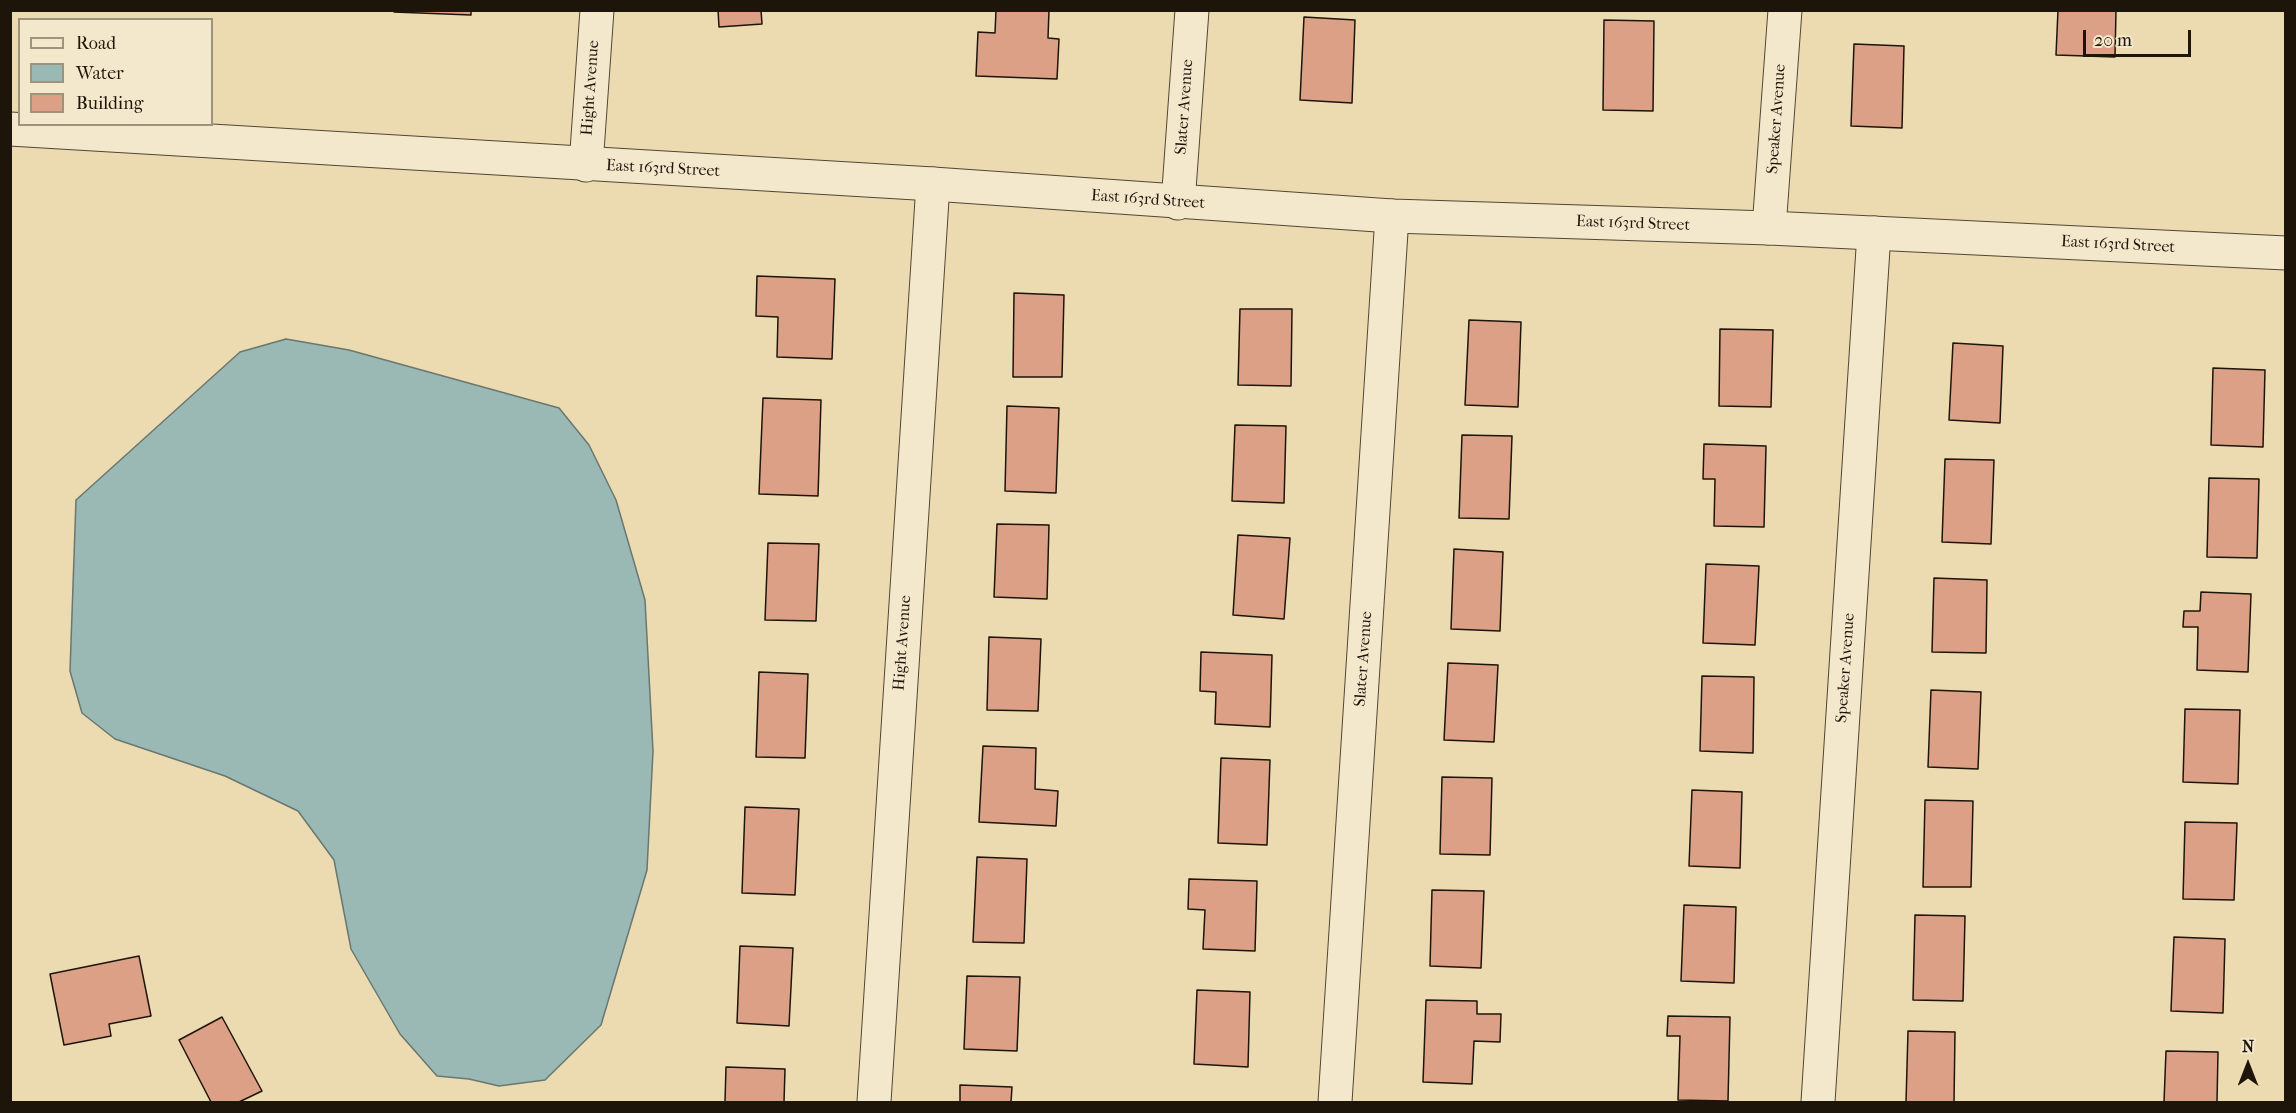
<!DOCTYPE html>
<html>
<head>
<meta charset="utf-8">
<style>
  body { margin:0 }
  #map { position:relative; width:2296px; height:1113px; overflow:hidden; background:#ecdbb0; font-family:"IM FELL French Canon",serif }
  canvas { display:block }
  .frame { position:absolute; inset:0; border:12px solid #1d150a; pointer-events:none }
  .legend { position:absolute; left:18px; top:18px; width:195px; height:108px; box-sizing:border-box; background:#f3e8cc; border:2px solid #9d947e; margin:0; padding:8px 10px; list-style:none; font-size:18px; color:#1d150a }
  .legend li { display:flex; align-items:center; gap:12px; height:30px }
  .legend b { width:30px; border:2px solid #9d947e }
  .north { position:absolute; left:2218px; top:1035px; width:60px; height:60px; -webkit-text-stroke:4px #f3e8cc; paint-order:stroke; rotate:0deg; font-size:16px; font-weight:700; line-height:24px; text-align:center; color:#1d150a }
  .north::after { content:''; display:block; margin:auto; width:21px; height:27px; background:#1d150a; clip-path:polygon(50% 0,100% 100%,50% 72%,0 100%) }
  .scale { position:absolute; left:2083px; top:30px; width:108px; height:27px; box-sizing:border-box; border:3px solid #1d150a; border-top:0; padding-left:8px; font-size:18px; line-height:21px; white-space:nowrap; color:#1d150a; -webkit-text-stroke:4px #f3e8cc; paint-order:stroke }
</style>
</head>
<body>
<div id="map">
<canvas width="2296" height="1113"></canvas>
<div class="frame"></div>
<ul class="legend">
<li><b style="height:8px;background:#f3e8cc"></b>Road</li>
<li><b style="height:16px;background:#9bb9b4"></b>Water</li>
<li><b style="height:16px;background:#dca086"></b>Building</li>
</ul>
<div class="north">N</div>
<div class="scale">20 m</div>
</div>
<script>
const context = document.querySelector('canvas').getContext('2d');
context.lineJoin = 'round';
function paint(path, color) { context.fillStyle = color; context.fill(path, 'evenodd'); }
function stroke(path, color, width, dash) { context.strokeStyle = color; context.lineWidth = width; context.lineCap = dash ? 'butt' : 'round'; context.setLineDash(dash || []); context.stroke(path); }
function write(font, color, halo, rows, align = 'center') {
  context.font = font + ' "IM FELL French Canon",serif'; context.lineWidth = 5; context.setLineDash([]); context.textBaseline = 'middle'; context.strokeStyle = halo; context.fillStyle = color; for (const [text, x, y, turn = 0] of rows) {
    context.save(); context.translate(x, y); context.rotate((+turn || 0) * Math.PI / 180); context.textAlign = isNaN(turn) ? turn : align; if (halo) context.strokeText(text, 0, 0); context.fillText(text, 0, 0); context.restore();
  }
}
const water = new Path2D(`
  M286,339l63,11 210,58 30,37 27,55 29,100 8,151 -6,119 -46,155 -56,55 -46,6 -30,-7 -32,-3 -37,-42 -49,-85 -17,-89 -36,-49 -73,-35 -110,-37 -33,-26 -12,-42 6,-171 164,-148z`);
paint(water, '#9bb9b4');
stroke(water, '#697770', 1.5);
const building = new Path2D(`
  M394,10h77v5l-77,-3z
  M718,10h43l1,14 -43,3z
  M996,10h53l-1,28 11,1 -2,40 -81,-3 2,-44 17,1z
  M2058,10h58l-1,47 -59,-2z
  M1304,17l51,3 -3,83 -52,-3z
  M1604,20l50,1 -1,90 -50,-1z
  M1854,44l50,2 -2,82 -51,-2z
  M757,276l78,3 -3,80 -55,-2 1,-40 -22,-1z
  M1014,293l50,2 -2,82h-49z
  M1240,309h52l-1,77 -53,-1z
  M1469,320l52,2 -3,85 -53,-2z
  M1720,329l53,1 -2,77 -52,-1z
  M1953,343l50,3 -3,77 -51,-3z
  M2213,368l52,2 -2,77 -52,-2z
  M763,398l58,2 -3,96 -59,-2z
  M1007,406l52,2 -3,85 -51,-2z
  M1235,425l51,1 -2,77 -52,-2z
  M1462,435l50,1 -3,83 -50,-1z
  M1704,444l62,2 -2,81 -50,-1 1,-47h-12z
  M1945,459l49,1 -3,84 -49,-2z
  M2209,478l50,1 -2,79 -50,-1z
  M997,524l52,1 -2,74 -53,-2z
  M1238,535l52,3 -6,81 -51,-4z
  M768,543l51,1 -3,77 -51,-1z
  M1454,549l49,3 -3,79 -49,-2z
  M1706,564l53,2 -4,79 -52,-2z
  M1934,578l53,2 -1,73 -54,-1z
  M2201,592l50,2 -3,78 -51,-2 1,-43h-15l1,-16h16z
  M989,637l52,2 -3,72 -51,-1z
  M1201,652l71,3 -2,72 -55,-3 1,-32 -16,-1z
  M1448,663l50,2 -4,77 -50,-2z
  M759,672l49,2 -3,84 -49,-1z
  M1702,676l52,1 -1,76 -53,-2z
  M1931,690l50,2 -3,77 -50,-2z
  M2185,709l55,1 -2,74 -55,-2z
  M983,746l53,2 -1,41 23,2 -2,35 -77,-4z
  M1221,758l49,2 -3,85 -49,-2z
  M1442,777l50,1 -2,77 -50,-1z
  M1692,790l50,2 -2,76 -51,-2z
  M1925,800l48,1 -2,86h-48z
  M745,807l54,2 -4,86 -53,-2z
  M2185,822l52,1 -3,77 -51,-1z
  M977,857l50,2 -3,84 -51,-1z
  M1189,879l68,2 -2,70 -52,-2 2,-39 -17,-1z
  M1432,890l52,1 -3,77 -51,-2z
  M1684,905l52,2 -2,76 -53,-2z
  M1915,915l50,1 -2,85 -50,-1z
  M2174,937l51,2 -2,74 -52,-2z
  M740,946l53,2 -4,78 -52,-3z
  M139,956l12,60 -42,8 2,12 -47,9 -14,-71z
  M967,976l53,1 -3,74 -53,-2z
  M1197,990l53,2 -2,75 -54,-3z
  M1426,1000l51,1v13h24l-1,28 -26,-1 -2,43 -49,-2z
  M1668,1016l62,1 -2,84 -50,-1 2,-64h-13z
  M222,1017l40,74 -23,11h-28l-32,-62z
  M1908,1031l47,1 -1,70h-48z
  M2166,1051l52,1 -1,50h-53z
  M726,1067l59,2 -1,33h-59z
  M960,1085l52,2 -1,15h-51z`);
paint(building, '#dca086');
stroke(building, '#1d150a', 1.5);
const minor = new Path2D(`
  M586,165l11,-155
  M1178,203l14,-193
  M1769,228l16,-218
  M874,1102l59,-918
  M1335,1102l57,-886
  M1818,1102l56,-869`);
const tertiary = new Path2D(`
  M10,129l923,55 459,32 377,12 517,25`);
stroke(minor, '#514634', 35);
stroke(tertiary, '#514634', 35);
stroke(minor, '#f3e8cc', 33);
stroke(tertiary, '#f3e8cc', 33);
write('16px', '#1d150a', '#f3e8cc', [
  ["Hight Avenue",591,88,-86],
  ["Slater Avenue",1185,107,-86],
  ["Speaker Avenue",1777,119,-86],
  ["East 163rd Street",663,169,3],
  ["East 163rd Street",1148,200,4],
  ["East 163rd Street",1633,224,2],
  ["East 163rd Street",2118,245,3],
  ["Hight Avenue",903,643,-86],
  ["Slater Avenue",1364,659,-86],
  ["Speaker Avenue",1846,668,-86]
]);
</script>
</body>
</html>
